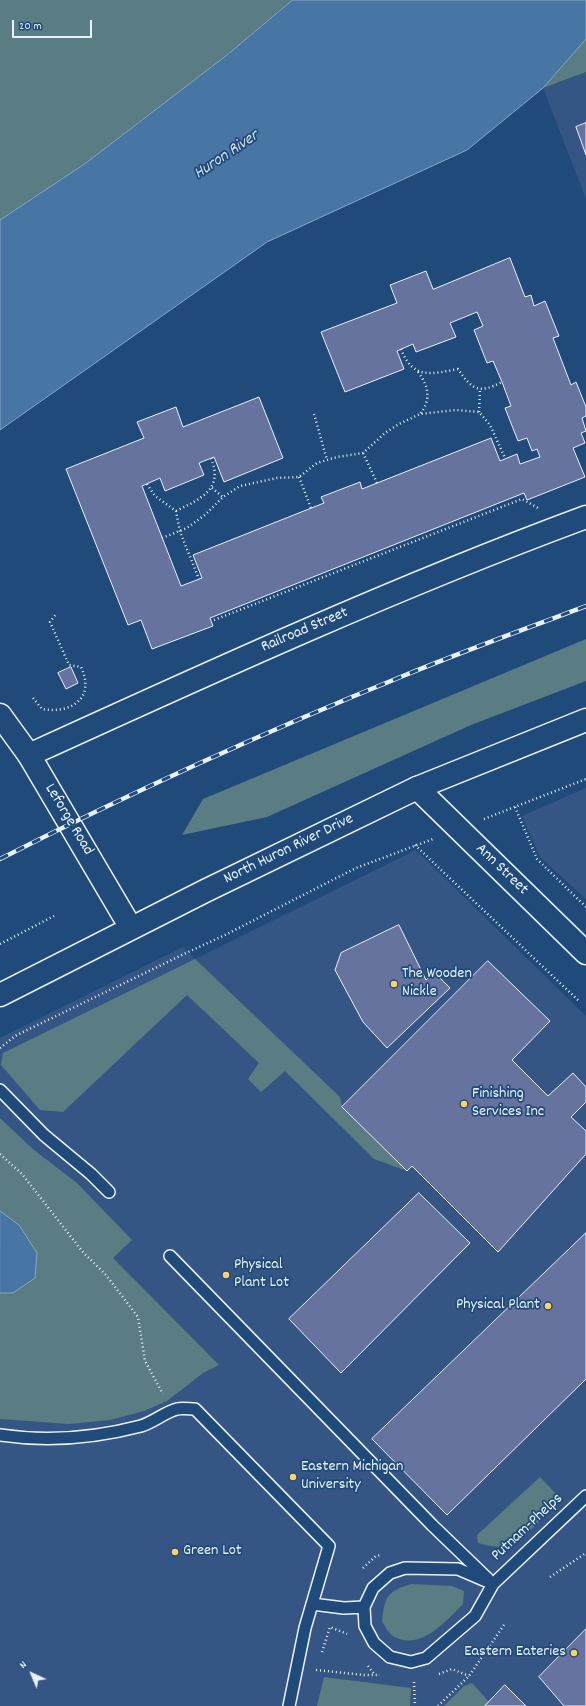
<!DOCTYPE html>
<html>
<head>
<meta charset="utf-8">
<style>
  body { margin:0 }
  #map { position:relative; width:586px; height:1706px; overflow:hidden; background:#1f4a7a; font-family:Dekko,sans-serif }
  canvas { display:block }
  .north { position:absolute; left:12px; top:1654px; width:40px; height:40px; -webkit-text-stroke:3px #1f4a7a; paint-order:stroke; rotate:316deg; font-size:11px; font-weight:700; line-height:16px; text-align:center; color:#e8f1f8 }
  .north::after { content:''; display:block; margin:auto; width:14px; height:18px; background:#e8f1f8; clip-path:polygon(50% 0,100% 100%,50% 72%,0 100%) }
  .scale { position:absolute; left:12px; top:20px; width:80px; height:18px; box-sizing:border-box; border:2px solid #e8f1f8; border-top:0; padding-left:5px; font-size:12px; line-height:14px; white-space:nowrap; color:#e8f1f8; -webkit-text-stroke:3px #1f4a7a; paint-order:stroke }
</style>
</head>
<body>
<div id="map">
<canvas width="586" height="1706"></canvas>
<div class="north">N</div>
<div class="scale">20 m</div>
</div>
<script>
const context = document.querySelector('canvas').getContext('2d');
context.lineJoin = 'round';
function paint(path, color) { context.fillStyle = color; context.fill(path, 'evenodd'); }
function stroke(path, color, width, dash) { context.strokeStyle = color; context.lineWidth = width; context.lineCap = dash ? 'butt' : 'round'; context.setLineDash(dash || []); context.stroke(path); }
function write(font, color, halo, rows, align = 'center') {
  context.font = font + ' Dekko,sans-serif'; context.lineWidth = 3.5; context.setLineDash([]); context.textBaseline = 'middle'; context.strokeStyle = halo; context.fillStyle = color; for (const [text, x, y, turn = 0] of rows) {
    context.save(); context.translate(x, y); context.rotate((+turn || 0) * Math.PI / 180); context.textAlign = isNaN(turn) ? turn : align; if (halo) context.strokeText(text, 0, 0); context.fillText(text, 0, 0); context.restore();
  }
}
paint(new Path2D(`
  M586,72v127l-43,-111z
  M586,788v111l-46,-42 -18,-41z
  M416,850l170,166v690h-586v-668l183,-91 12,12z`), '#355685');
paint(new Path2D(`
  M0,0h293l-66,55 -141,108 -86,57z
  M586,39v33l-43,16z
  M586,639v42l-115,44 -204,92 -85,18 21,-36z
  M195,959l145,138 2,10 65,64 -33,-12 -89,-88 -24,21 -13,-13 11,-16 -72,-68 -124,117 -23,-2 -39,-45 2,-12z
  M0,1118l34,32 43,33 55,57 -19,18 106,107 -16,8 -36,28 -23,10 -34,9 -41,4 -69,-5z
  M540,1477l19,20 -2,6c-15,14 -31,37 -52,43 -8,2 -20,-1 -27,-3l-1,-8z
  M412,1584l40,2 12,5 -1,13c-17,17 -43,48 -70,32 -5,-3 -8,-10 -11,-15 3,-25 5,-30 30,-37z
  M324,1677l87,11 -1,18h-93z
  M472,1683l17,19 -4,4h-41l20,-20z`), '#597d82');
const water = new Path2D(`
  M293,0h293v39l-43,49 -76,62 -200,92 -267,188v-210l86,-57 141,-108z
  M0,1211l19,14 18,28 -2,25 -22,15h-13z`);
paint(water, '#4876a4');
stroke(water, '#88a7c6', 1);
const building = new Path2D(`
  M586,123v32l-10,-28z
  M510,258l15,39 6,-2 3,11 11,-5 14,35 -6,2 18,47 5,-3 10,25v9l-4,2 4,13 -5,2 4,10 -12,5 12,29 -58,23 -3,-7 -314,125 3,8 -61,23 -11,-29 -13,5 -62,-156 78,-31 -7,-16 39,-15 7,20 76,-30 24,61 -59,24 -10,-25 -15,6 5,12 -39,16 -5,-13 -18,8 39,100 21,-8 -9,-23 131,-52 -3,-6 39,-15 2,7 129,-51 9,23 17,-7 3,10 20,-7 -3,-8 -5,2 -5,-13 -9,3 -13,-33 6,-2 -9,-24 -9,-21 -6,2 -13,-33 9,-4 -6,-14 -27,11 6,14 -40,15 -3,-8 -16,7 7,18 -59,23 -24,-60 76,-29 -7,-18 36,-14 7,18z
  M71,667l7,16 -12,6 -8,-16z
  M399,925l27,55 9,-7 15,15 -63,60 -24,-26 -28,-52 6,-17z
  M488,961l62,60 -38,39 36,36 25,-23 13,14v15l-15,15 15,14v23l-88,98 -86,-86 -5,5 -65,-64z
  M419,1193l51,50 -129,130 -52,-54z
  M586,1233v146l-139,136 -75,-76z
  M586,1629v77h-22l-25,-29z
  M505,1685l21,21h-41z`);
paint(building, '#67739f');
stroke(building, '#e8f1f8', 1);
const lane = new Path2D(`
  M0,1090l44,45 47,39 18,18
  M170,1256l262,269 56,54
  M0,1435c47,7 95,3 141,-9 13,-4 24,-14 36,-17 5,-1 13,0 18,0l134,137 -24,82 -16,78
  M493,1584l-35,-15 -53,-1 -15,5 -17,15 -9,19 1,19 9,17 16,14 21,5 15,-4 49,-42 18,-32 93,-88
  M312,1604l32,4 20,-1`);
const street = new Path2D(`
  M29,755c184,-84 368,-168 557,-238
  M417,788l169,165`);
const secondary = new Path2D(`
  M0,715l29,40 102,173
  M0,995l205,-104 212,-103 169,-68`);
stroke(lane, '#e8f1f8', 14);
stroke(street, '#e8f1f8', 25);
stroke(secondary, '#e8f1f8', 25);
stroke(new Path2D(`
  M401,349c12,31 30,25 57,20 14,21 21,25 44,13
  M418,372c10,13 14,27 2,42
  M479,412l1,-22
  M314,414l13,46
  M363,453l14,30
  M299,477l12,31
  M147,484l8,12 21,15 4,21 19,47
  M212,488l11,9
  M176,511c24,-12 48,-21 35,-53
  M162,538l25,-10 19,-14 17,-17 17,-11 37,-8 22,-1 18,-14 20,-6 26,-4 22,-20 14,-9 21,-10 36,-4 23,2 11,13 15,33
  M214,620l308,-121 16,9
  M33,698l9,11c28,5 54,-10 39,-42l-12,-2 -19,-43 6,-8
  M515,807l22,52 49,48
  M484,819l102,-40
  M415,845l165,157
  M0,944l54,-28
  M0,1048l15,-12 171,-83 39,-18 131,-67 77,-29
  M0,1154l22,20 60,77 24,24 32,42 7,44 18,33
  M363,1568l13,-12 5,-1
  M550,1577l36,-24
  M322,1652l8,-25 17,7
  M368,1666l7,9
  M316,1670l48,5h16
  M439,1674l13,-5 17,7
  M414,1682l1,24
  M438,1706l31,-30 35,-51`), '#e8f1f8', 2.5, [1, 3]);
stroke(lane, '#1f4a7a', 11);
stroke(street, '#1f4a7a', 22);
stroke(secondary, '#1f4a7a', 22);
const rail = new Path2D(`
  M0,859c132,-67 267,-128 403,-183 61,-25 122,-47 183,-70`);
stroke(rail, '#e8f1f8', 4.5);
stroke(rail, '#1f4a7a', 3, [9]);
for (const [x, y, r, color] of [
  [394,984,4,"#ffd166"],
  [464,1104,4,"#ffd166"],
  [226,1275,4,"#ffd166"],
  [548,1306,4,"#ffd166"],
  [293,1477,4,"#ffd166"],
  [175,1552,4,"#ffd166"],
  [574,1653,4,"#ffd166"]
]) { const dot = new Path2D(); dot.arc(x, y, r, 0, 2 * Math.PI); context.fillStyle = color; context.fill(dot); stroke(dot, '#1f4a7a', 1.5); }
write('16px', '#e8f1f8', '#1f4a7a', [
  ["Railroad Street",305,631,-23],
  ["Leforge Road",68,820,59],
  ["North Huron River Drive",289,850,-26],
  ["Ann Street",501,870,44],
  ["Putnam-Phelps",528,1528,-43]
]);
write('16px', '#e8f1f8', '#1f4a7a', [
  ["The Wooden",402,975],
  ["Nickle",402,993],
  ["Finishing",472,1095],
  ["Services Inc",472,1113],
  ["Physical",234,1266],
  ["Plant Lot",234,1284],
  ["Physical Plant",540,1306,"right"],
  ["Eastern Michigan",301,1468],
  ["University",301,1486],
  ["Green Lot",183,1552],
  ["Eastern Eateries",566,1653,"right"]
], 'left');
write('italic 17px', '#d0dfeb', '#1f4a7a', [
  ["Huron River",227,156,-34]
]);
</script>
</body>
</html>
